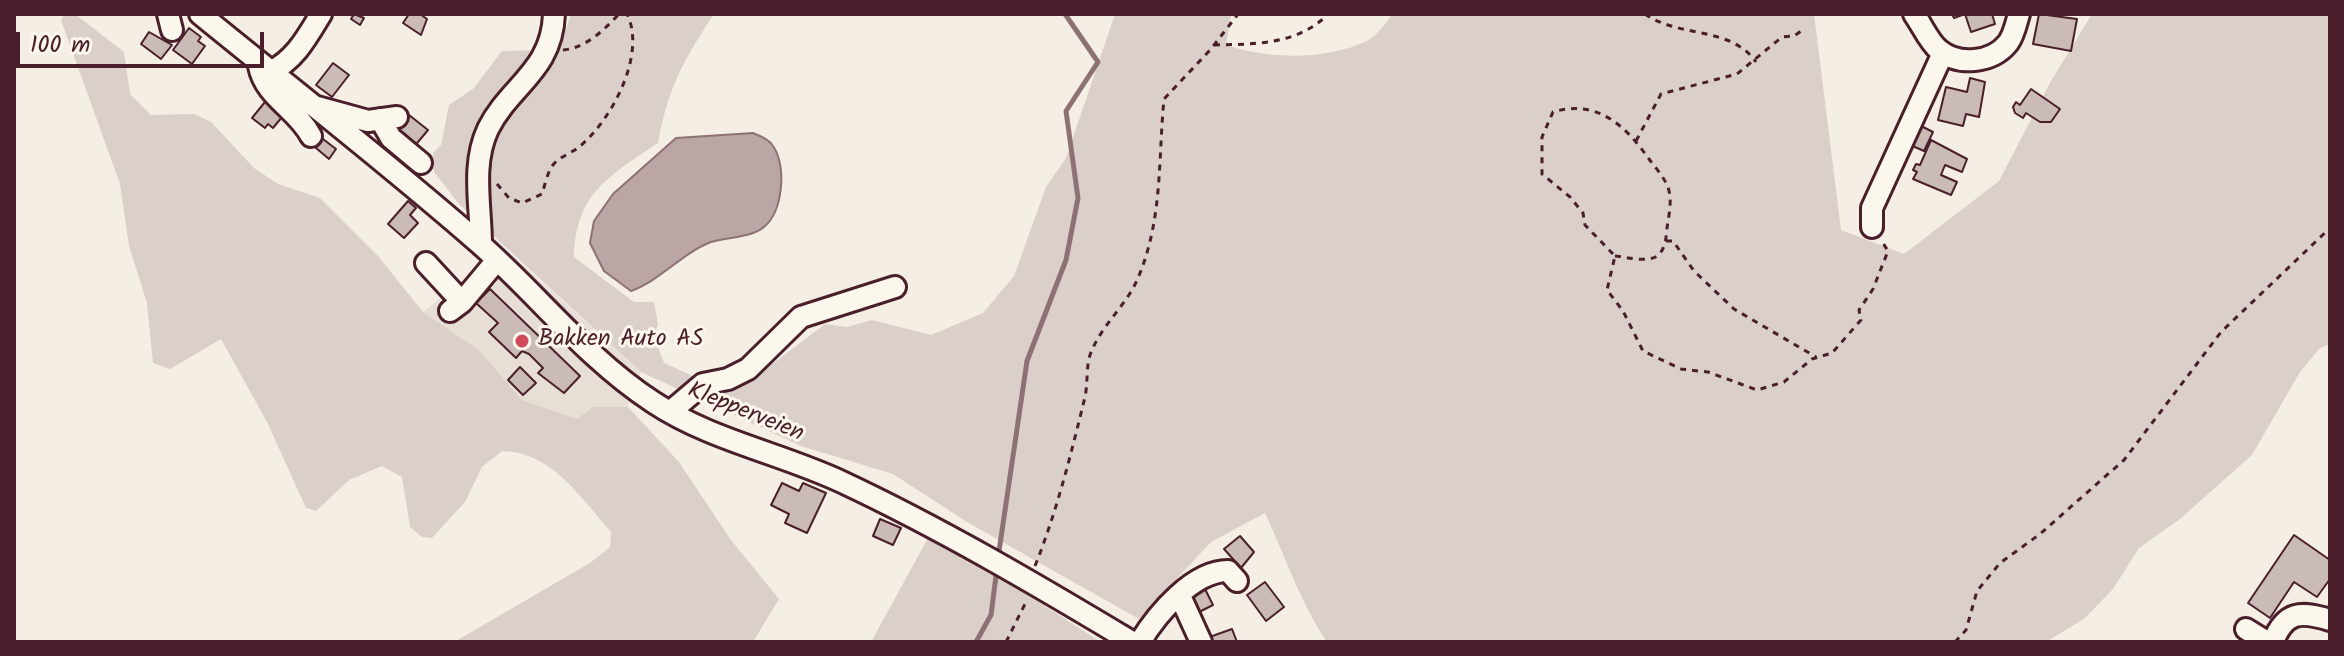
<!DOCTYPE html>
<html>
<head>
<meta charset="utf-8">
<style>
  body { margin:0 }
  #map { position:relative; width:2344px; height:656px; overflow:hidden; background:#f4eee4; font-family:Kalam,sans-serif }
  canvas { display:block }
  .frame { position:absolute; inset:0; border:16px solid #4a1f2b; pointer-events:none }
  .scale { position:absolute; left:16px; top:32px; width:248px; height:36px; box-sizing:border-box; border:4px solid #4a1f2b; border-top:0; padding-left:10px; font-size:24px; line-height:28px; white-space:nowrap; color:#4a1f2b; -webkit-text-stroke:6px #fbf7ec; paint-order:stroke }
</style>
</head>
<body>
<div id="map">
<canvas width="2344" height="656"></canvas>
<div class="frame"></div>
<div class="scale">100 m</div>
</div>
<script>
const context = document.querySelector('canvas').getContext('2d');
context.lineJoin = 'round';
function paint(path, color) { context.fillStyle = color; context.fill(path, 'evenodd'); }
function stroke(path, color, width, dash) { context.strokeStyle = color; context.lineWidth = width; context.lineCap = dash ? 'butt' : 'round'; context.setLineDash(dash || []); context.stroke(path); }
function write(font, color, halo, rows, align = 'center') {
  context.font = font + ' Kalam,sans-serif'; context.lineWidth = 6; context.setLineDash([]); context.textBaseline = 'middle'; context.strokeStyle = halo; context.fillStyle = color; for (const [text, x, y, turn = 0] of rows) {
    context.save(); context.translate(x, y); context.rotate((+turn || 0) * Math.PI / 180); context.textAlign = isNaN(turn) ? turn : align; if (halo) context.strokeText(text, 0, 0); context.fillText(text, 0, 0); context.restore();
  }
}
paint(new Path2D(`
  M504,248l137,124 -13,35h-35l-16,13 -55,-20 -43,-50 -56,-38z`), '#e7dfd6');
paint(new Path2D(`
  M65,14h10l49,38 6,42 21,21 43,-1 17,8 43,46 24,16 42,14 58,58 45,56 56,38 43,50 55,19 16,-12h35l51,55 52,78 48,59 -26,43h-299l136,-79 20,-16 1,-15c-31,-35 -59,-80 -109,-81l-20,16 -17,35 -33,36 -10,-1 -12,-10 -8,-50 -20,-11 -33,14 -33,31 -10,-3 -39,-86 -46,-83 -51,30 -17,-6 -6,-60 -18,-57 -9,-62 -59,-164z
  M571,14h143c-31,47 -46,74 -56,129 -49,33 -82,50 -84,114l60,45h20l4,22 -4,11 10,28 33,15 48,7 80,-61 22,3 25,-7 59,15 52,-22 31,-37 32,-89 20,-29 49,-144h116l-5,31c43,14 98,16 141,-4 10,-5 19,-19 26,-27h421l27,216 63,24 95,-73 52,-100 41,-67h238v330l-10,4 -20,24 -48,83 -72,64 -41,29 -26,41 -28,29 -39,24h-719c-26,-38 -42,-86 -62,-129l-54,29 -72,77 -172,-97 -74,-48 -92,-28 -160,-74 -182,-168 -25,-32 -1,-19 8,-8 8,-40 24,-16 29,-38 40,-1 20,-8z
  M928,538l53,27 120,77h-230z`), '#dbd0c9');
const water = new Path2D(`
  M753,133c7,3 16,6 20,13 14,20 10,65 -9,81 -13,11 -38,10 -53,15 -29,11 -50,38 -80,49l-27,-20 -14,-28 4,-22 19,-27 63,-56z`);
paint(water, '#baa7a5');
stroke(water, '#8d7174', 2);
stroke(new Path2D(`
  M998,558l29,-197 39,-101 12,-62 -12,-87 32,-49 -33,-48
  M976,642l15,-27 6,-47`), '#8d7174', 5);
const building = new Path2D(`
  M354,14l10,4 -4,7 -9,-6z
  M409,14h11l7,5 -6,16 -18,-12z
  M1952,14h40l3,10 -24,8 -6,-18 -11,4z
  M2039,14l38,5 -6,32 -38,-7z
  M189,28l12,9 -3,4 7,5 -13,18 -19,-14z
  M149,32l23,13 -11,14 -20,-15z
  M333,63l16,12 -17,22 -16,-12z
  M1970,78l15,4 -6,35 -13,-3 -3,12 -25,-6 8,-33 21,5z
  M2031,89l29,20 -9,13h-11l-14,-9 -3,5 -8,-5 -2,-6 3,-5 4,3z
  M269,97l17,23 -4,-3 -9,11 -5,-4 -3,4 -13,-10z
  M409,115l19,15 -15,18 -18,-15z
  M1917,124l16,8 -9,19 -16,-7z
  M323,139l13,10 -7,10 -13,-11z
  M1931,140l36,19 -5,13 -17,-7 -4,10 16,7 -6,13 -38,-16 4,-7 -4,-2 3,-6 4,1z
  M408,201l8,7 -6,7 8,8 -14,15 -16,-14z
  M490,289l90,87 -16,17 -26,-20 5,-5 -14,-14 -7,-3 -6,7 -27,-26 9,-9 -22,-20z
  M520,367l16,16 -13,12 -15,-15z
  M782,483l17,8 4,-8 23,10 -19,40 -22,-10 4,-9 -18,-9z
  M880,519l21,9 -8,17 -20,-9z
  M2294,535l36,25v19l-13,18 -23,-15 -24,36 -22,-15z
  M1240,536l14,16 -13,16 -17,-19z
  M1265,582l19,25 -18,14 -19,-26z
  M1205,589l8,16 -16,8 -8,-16z
  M1232,629l5,13h-32l-1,-3z`);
paint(building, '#cabbb6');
stroke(building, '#4a1f2b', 2);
const minor = new Path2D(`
  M168,14l4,16
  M200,14c93,76 189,150 280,230 58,51 107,115 173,158 57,38 127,51 189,80 100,47 195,103 290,160
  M1914,14c8,11 15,28 25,36 19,16 53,13 69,-7 6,-8 8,-19 11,-29
  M259,66c6,31 38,43 52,70
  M270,72c25,-12 37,-35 51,-58
  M317,107l51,14 29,-4
  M380,119l11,19 30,25
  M1872,227v-19l71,-155
  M481,245c0,-39 -10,-80 7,-116 22,-44 64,-58 66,-115
  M426,263l36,39
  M450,311l12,-9 35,-42
  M670,412l33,-28 25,-5 20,-10 53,-52 94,-30
  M1180,596l21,46
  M2246,629l21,13
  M1140,642c17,-28 53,-71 88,-71l9,10
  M2273,642c12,-31 28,-31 57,-22`);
stroke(minor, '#4a1f2b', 26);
stroke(new Path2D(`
  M1645,14c34,24 86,12 111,48
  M1214,45c41,-1 84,0 114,-31
  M563,50c23,-2 41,-20 56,-36
  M1636,141l25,-47 76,-20 45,-37 12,-1 7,-5
  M497,184l12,14 13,5 20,-9c3,-9 5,-21 11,-29 6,-8 17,-11 26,-18 32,-26 68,-92 48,-133
  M1666,241h7l21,30 40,38 82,48
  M1615,256c11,1 32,7 42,0 9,-7 9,-19 10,-28 2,-14 6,-30 0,-43 -4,-9 -12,-18 -18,-26 -24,-34 -52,-60 -96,-47l-11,25v37l28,23 13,16 2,12 30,31 -8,34 16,21 20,40 38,18 27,3 49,18 27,-8 28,-23 20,-6 29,-33 -2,-10 14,-21 15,-38 -5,-8
  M1035,566c22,-55 36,-112 50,-169 3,-14 1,-29 5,-42 11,-30 37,-50 48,-77 25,-59 20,-118 26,-179l47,-50 27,-35
  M1006,642l20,-40
  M1955,642l11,-12 11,-39 23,-28 40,-29 84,-74 97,-128 109,-104`), '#4a1f2b', 3, [6, 6]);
stroke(minor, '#fbf7ec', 20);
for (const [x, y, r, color] of [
  [522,341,8,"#d1495b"]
]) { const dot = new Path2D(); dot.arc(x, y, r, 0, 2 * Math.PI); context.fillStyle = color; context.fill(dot); stroke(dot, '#fbf7ec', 3); }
write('24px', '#4a1f2b', '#fbf7ec', [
  ["Bakken Auto AS",538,341]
], 'left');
write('24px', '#4a1f2b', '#fbf7ec', [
  ["Klepperveien",745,414,22]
]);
</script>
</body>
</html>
